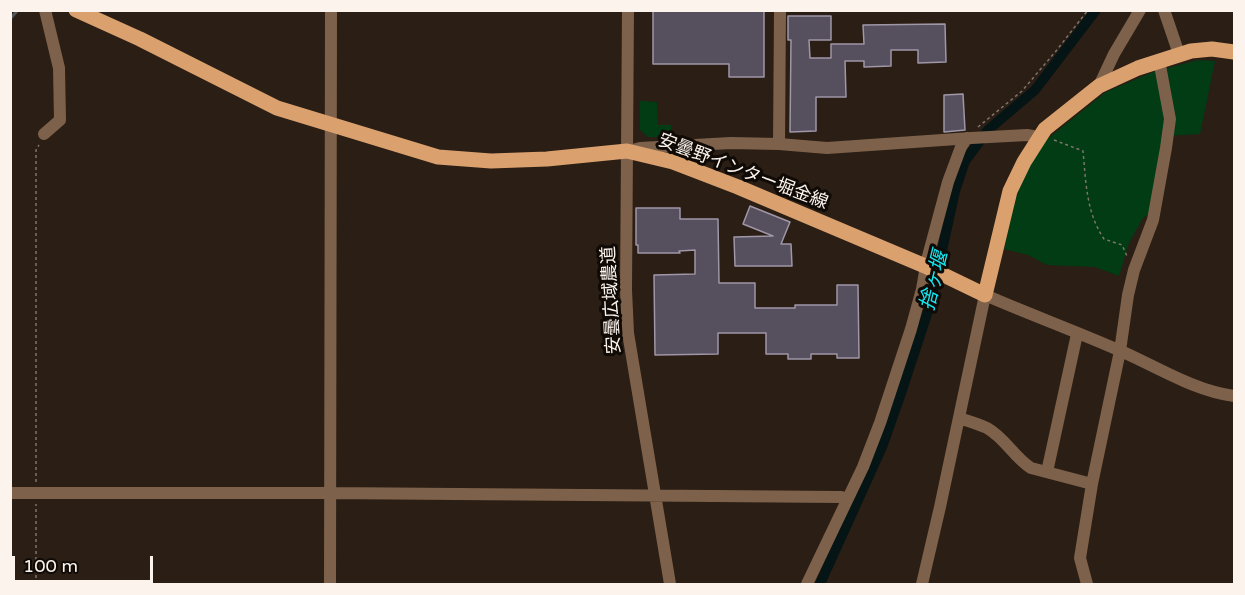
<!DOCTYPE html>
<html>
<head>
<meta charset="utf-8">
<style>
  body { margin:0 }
  #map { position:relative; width:1245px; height:595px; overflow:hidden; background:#2b1e14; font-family:"Varela Round",sans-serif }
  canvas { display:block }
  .frame { position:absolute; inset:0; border:12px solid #fcf3ec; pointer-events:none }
  .scale { position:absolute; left:12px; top:556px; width:141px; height:27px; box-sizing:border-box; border:3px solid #fcf3ec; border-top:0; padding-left:8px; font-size:18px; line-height:21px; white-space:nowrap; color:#fcf3ec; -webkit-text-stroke:4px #0f0a06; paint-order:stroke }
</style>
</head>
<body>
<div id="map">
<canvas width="1245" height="595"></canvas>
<div class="frame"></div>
<div class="scale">100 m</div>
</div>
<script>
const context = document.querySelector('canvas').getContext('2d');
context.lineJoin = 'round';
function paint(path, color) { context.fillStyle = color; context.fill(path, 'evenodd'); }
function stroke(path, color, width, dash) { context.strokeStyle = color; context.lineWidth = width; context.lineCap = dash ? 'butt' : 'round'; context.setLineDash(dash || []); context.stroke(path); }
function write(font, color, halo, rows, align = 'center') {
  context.font = font + ' "Varela Round","Noto Sans JP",sans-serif'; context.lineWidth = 6; context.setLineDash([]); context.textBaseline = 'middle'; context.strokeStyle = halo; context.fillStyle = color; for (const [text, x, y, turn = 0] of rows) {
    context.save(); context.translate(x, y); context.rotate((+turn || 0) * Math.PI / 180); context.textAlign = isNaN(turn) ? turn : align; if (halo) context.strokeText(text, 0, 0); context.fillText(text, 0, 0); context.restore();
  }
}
paint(new Path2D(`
  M1198,60l17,1 -15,73 -35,2 -6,71 -16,11 -14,25 -10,33 -24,-9 -48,-2 -19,-10 -24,-6 13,-55 15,-34 14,-20 60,-48 47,-20z
  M640,101l17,1 1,23h13l1,12h-24l-8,-7z`), '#013c15');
stroke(new Path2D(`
  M10,19l8,-9`), '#4f5756', 3);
stroke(new Path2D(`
  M820,584l62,-137 18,-51 30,-91 25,-114 10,-30 23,-31 47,-40 61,-80`), '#051415', 10);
const building = new Path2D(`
  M653,10h111v67h-35v-13h-76z
  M788,16h43v24h-22l1,18h21v-14h33l-1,-19 82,-1 1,38 -28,1v-13h-27v16l-27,1v-6h-19l1,36h-30v34l-26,1 1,-92h-3z
  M963,94l2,36 -21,2v-37z
  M750,206l40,16 -9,22h10l1,22h-57l-1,-29 39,-1 -30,-12z
  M636,208h44v11h38l1,64h36v25h40v-3h42v-20h21l1,73h-22v-4h-26v5h-23v-5h-22v-21h-48v21l-63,1 -1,-80 41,-1v-24l-16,1 1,2h-42v-8h-2z`);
paint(building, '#564f5e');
stroke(building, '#9f97a8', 1.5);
stroke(new Path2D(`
  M978,127l44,-36 34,-40 32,-41
  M1054,140l29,11c3,31 3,61 21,88l18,6 5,11
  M36,482v-332l3,-5
  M36,584v-80`), '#7f746b', 1.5, [3, 3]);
stroke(new Path2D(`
  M628,10l-2,280 2,43 42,251
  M1164,10l15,44
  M1099,86l15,-32 26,-44
  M44,134l16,-14 -1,-52 -14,-58
  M779,144l1,-134
  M629,151l11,-3 91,-5 48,1 48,4 144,-10 56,-3 11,2
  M959,418c9,3 20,6 28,10 18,10 27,29 44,40l61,16
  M1047,472l30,-138
  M10,493h319l512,4 6,2
  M330,584l1,-574
  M807,584l56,-117 17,-44 31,-94 11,-40 5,-29 21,-78 13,-35 6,-9
  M922,584l18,-77 45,-212c46,20 93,37 138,57 36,16 72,39 111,44
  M1087,584l-7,-26 12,-74 28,-133 8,-56 6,-25 19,-50 13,-72 4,-29 -11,-59`), '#7d614a', 12);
stroke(new Path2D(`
  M76,10l64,29 137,69 161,49 53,4 56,-2 80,-8 46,11 65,25 187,79 60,29 25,-104 14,-29 21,-33 54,-43 39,-18 53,-17 21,-2 22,3`), '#daa16f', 15);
write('18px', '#fcf3ec', '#0f0a06', [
  ["安曇野インター堀金線",743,172,21],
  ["安曇広域農道",612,300,-93]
]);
write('italic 20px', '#17e6f1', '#0f0a06', [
  ["捨ヶ堰",935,281,-76]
]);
</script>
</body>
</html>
